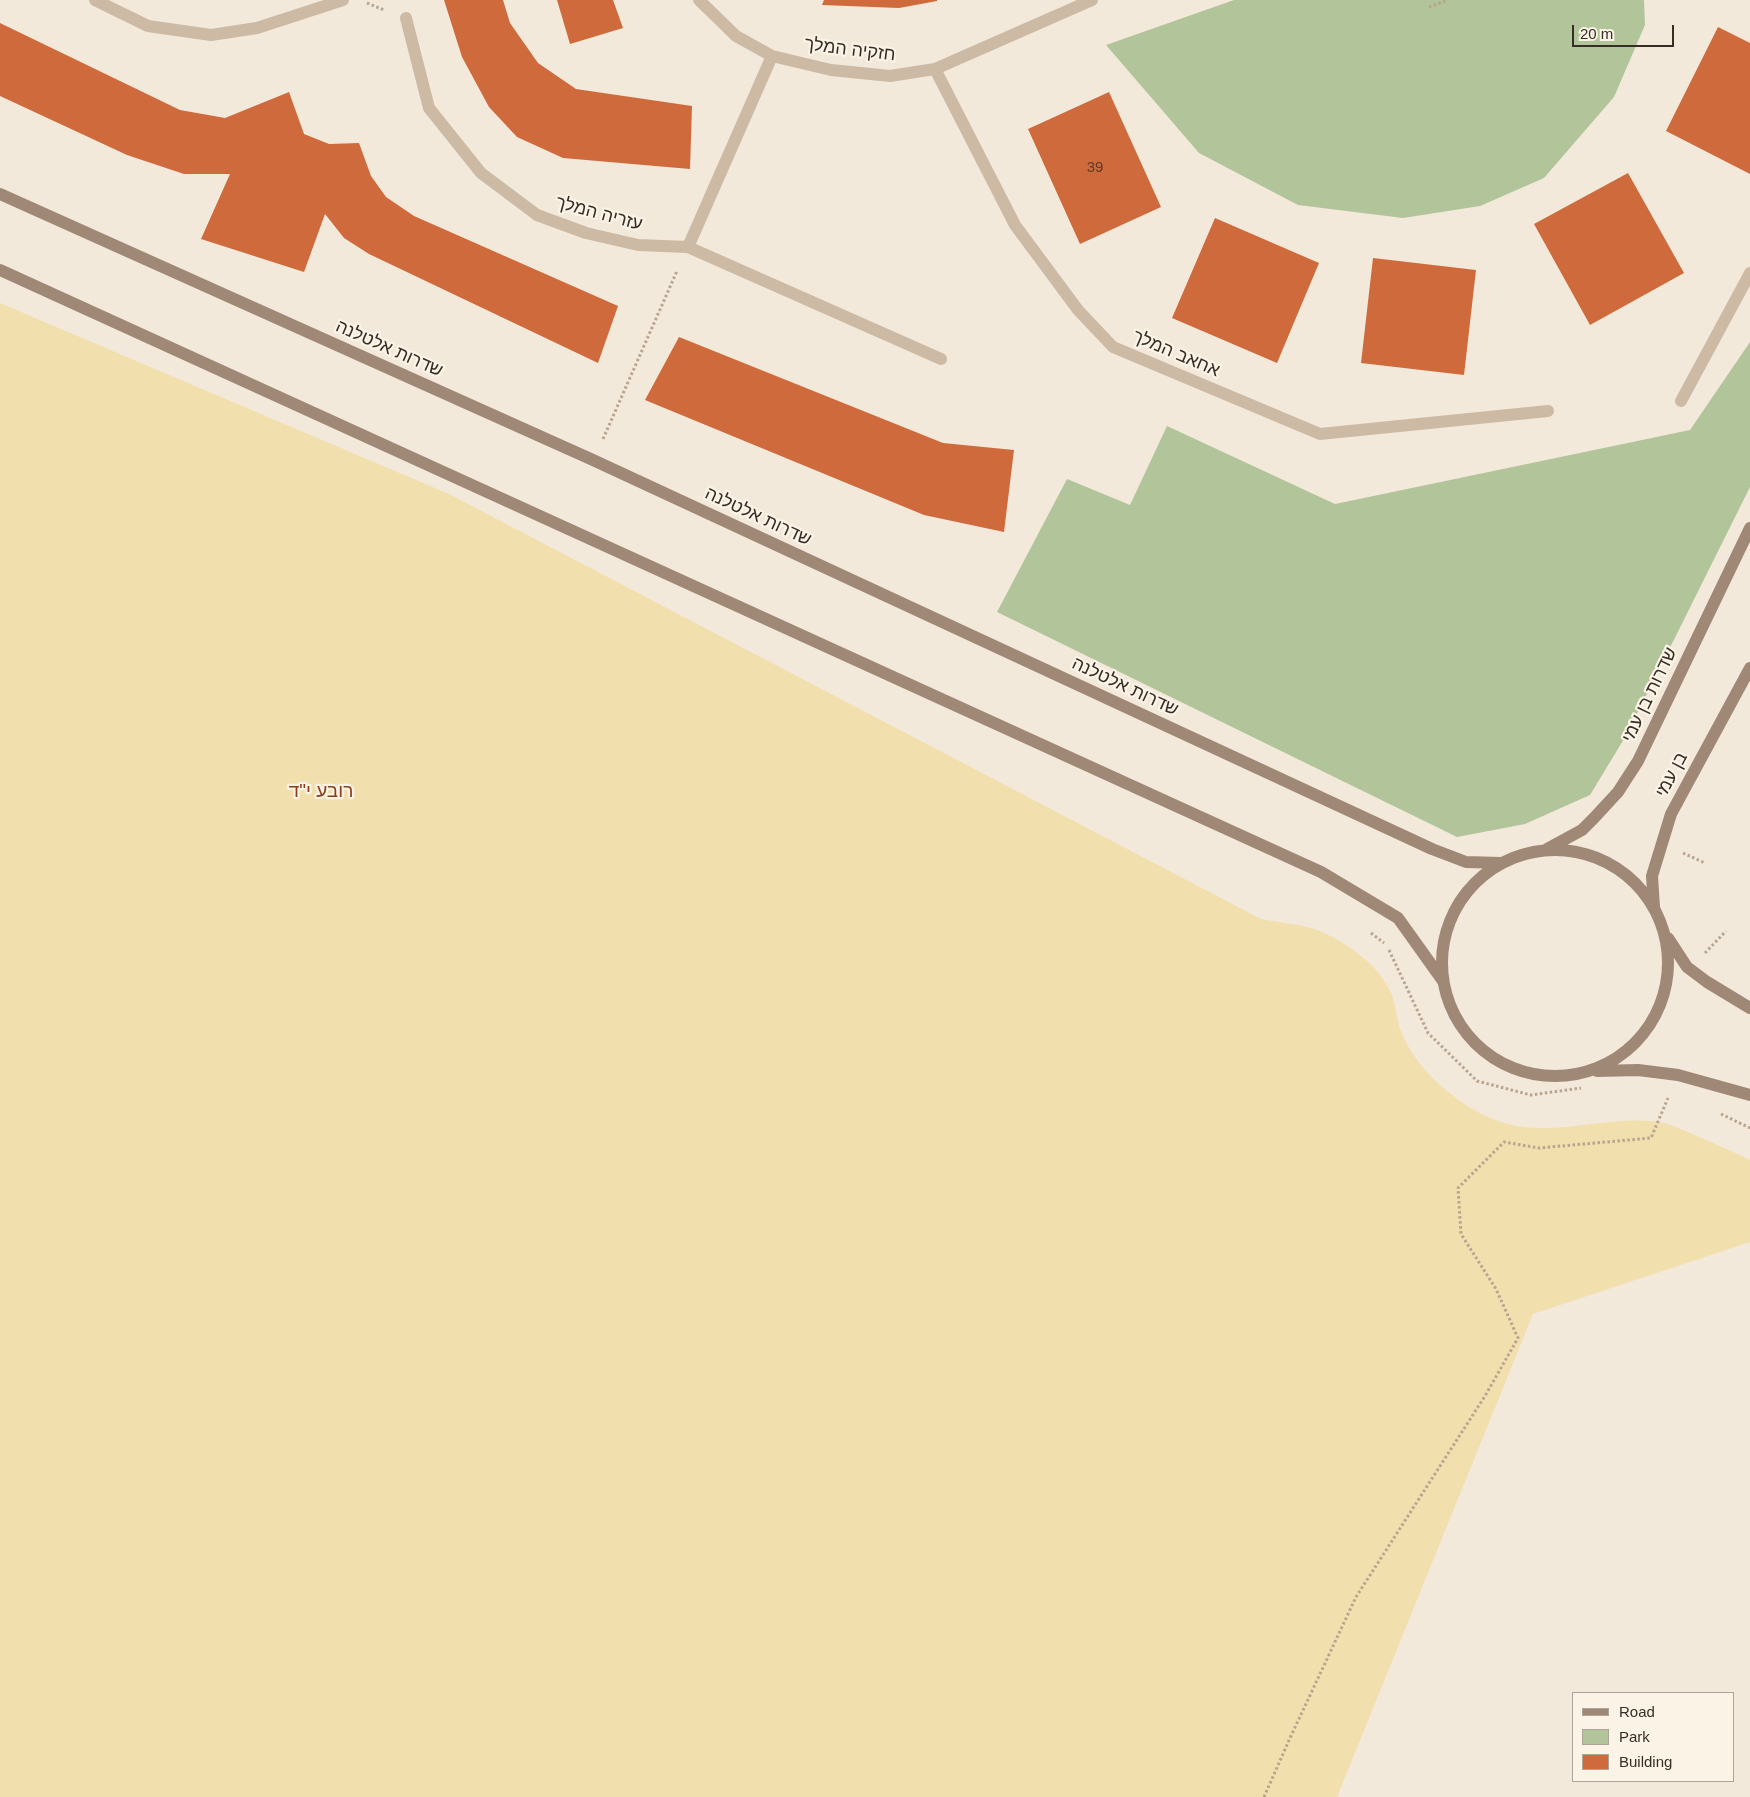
<!DOCTYPE html>
<html>
<head>
<meta charset="utf-8">
<style>
  body { margin:0 }
  #map { position:relative; width:1750px; height:1797px; overflow:hidden; background:#f3e9da; font-family:Helvetica,sans-serif }
  canvas { display:block }
  .legend { position:absolute; left:1572px; top:1692px; width:162px; height:90px; box-sizing:border-box; background:#fbf3e6; border:1px solid #ada49a; margin:0; padding:6px 9px; list-style:none; font-size:15px; color:#372d27 }
  .legend li { display:flex; align-items:center; gap:10px; height:25px }
  .legend b { width:25px; border:1px solid #ada49a }
  .scale { position:absolute; left:1572px; top:25px; width:102px; height:22px; box-sizing:border-box; border:2px solid #372d27; border-top:0; padding-left:6px; font-size:15px; line-height:18px; white-space:nowrap; color:#372d27; -webkit-text-stroke:4px #fbf3e6; paint-order:stroke }
</style>
</head>
<body>
<div id="map">
<canvas width="1750" height="1797"></canvas>
<ul class="legend">
<li><b style="height:6px;background:#a08876"></b>Road</li>
<li><b style="height:14px;background:#b2c499"></b>Park</li>
<li><b style="height:14px;background:#cf6a3c"></b>Building</li>
</ul>
<div class="scale">20 m</div>
</div>
<script>
const context = document.querySelector('canvas').getContext('2d');
context.lineJoin = 'round';
function paint(path, color) { context.fillStyle = color; context.fill(path, 'evenodd'); }
function stroke(path, color, width, dash) { context.strokeStyle = color; context.lineWidth = width; context.lineCap = dash ? 'butt' : 'round'; context.setLineDash(dash || []); context.stroke(path); }
function write(font, color, halo, rows, align = 'center') {
  context.font = font + ' Helvetica,Heebo,sans-serif'; context.lineWidth = 4.5; context.setLineDash([]); context.textBaseline = 'middle'; context.strokeStyle = halo; context.fillStyle = color; for (const [text, x, y, turn = 0] of rows) {
    context.save(); context.translate(x, y); context.rotate((+turn || 0) * Math.PI / 180); context.textAlign = isNaN(turn) ? turn : align; if (halo) context.strokeText(text, 0, 0); context.fillText(text, 0, 0); context.restore();
  }
}
paint(new Path2D(`
  M1234,0h410l1,25 -31,72 -70,81 -64,28 -77,12 -105,-13 -99,-52 -93,-108z
  M1750,342v145l-123,247 -37,61 -65,29 -68,13 -460,-225 70,-133 63,26 37,-79 168,78 355,-74z`), '#b2c499');
paint(new Path2D(`
  M0,303l449,191 812,425c15,3 46,6 59,12 29,13 62,36 73,67 3,11 4,23 8,33 13,34 43,61 73,79 61,36 115,6 178,11 15,1 29,8 43,14 18,8 37,16 55,25v82l-217,72 -196,483h-1337z`), '#f2dfae');
paint(new Path2D(`
  M444,0h59l7,23 28,40 38,26 116,17 -2,63 -127,-11 -46,-21 -28,-30 -27,-50z
  M557,0h56l10,28 -53,16z
  M824,0h113v1l-38,7 -77,-3z
  M0,23l180,87 45,8 64,-26 15,42 25,10 30,-1 12,33 15,21 28,19 204,90 -20,57 -229,-109 -25,-16 -19,-24 -21,58 -103,-33 29,-65h-46l-57,-19 -127,-59z
  M1718,27l32,16v131l-84,-43z
  M1109,92l52,115 -81,37 -52,-115z
  M1628,173l56,100 -94,52 -56,-101z
  M1215,218l104,45 -42,100 -105,-45z
  M1373,258l103,12 -12,105 -103,-12z
  M679,337l264,106 71,7 -10,82 -80,-17 -279,-115z`), '#cf6a3c');
stroke(new Path2D(`
  M367,3l17,7
  M1429,7l19,-7
  M603,439l74,-168
  M1683,853l22,10
  M1371,933l13,10
  M1389,950l39,83 49,48 54,14 50,-7
  M1705,953l21,-22
  M1721,1114l29,14
  M1264,1797l26,-59 66,-141 129,-201 33,-58 -22,-49 -35,-55 -3,-46 46,-46 35,6 112,-10 17,-40`), '#b8a48f', 3, [2.5, 2.5]);
stroke(new Path2D(`
  M95,0l53,26 63,9 46,-7 86,-28
  M699,0l37,36 36,20 59,14 59,6 45,-7 157,-69
  M406,18l23,90 52,65 56,42 49,18 52,12 50,2 253,112
  M935,69l80,156 63,85 35,37 207,87 228,-23
  M688,247l84,-191
  M1681,401l69,-128`), '#ccbaa5', 12);
stroke(new Path2D(`
  M0,194l593,266 839,389 34,13 35,1
  M0,270l1321,602 77,46 45,63
  M1547,849l35,-19 12,-12 24,-26 20,-31 112,-233
  M1442 963a113 113 0 1 1 226 0a113 113 0 1 1-226 0Z
  M1654,907l-2,-31 19,-62 79,-146
  M1668,938l19,29 20,15 43,26
  M1597,1071l41,-1 40,5 72,20`), '#a08876', 12);
write('15px', '#5d3c2c', null, [
  ["39",1095,168]
]);
write('18px', '#372d27', '#fbf3e6', [
  ["חזקיה המלך",850,50,7],
  ["עזריה המלך",599,214,15],
  ["שדרות אלטלנה",389,349,24],
  ["אחאב המלך",1176,354,23],
  ["שדרות אלטלנה",758,517,25],
  ["שדרות אלטלנה",1125,687,25],
  ["שדרות בן עמי",1650,695,-64],
  ["בן עמי",1672,775,-62]
]);
write('19px', '#8d3d1a', '#fbf3e6', [
  ["רובע י\"ד",321,792]
]);
</script>
</body>
</html>
